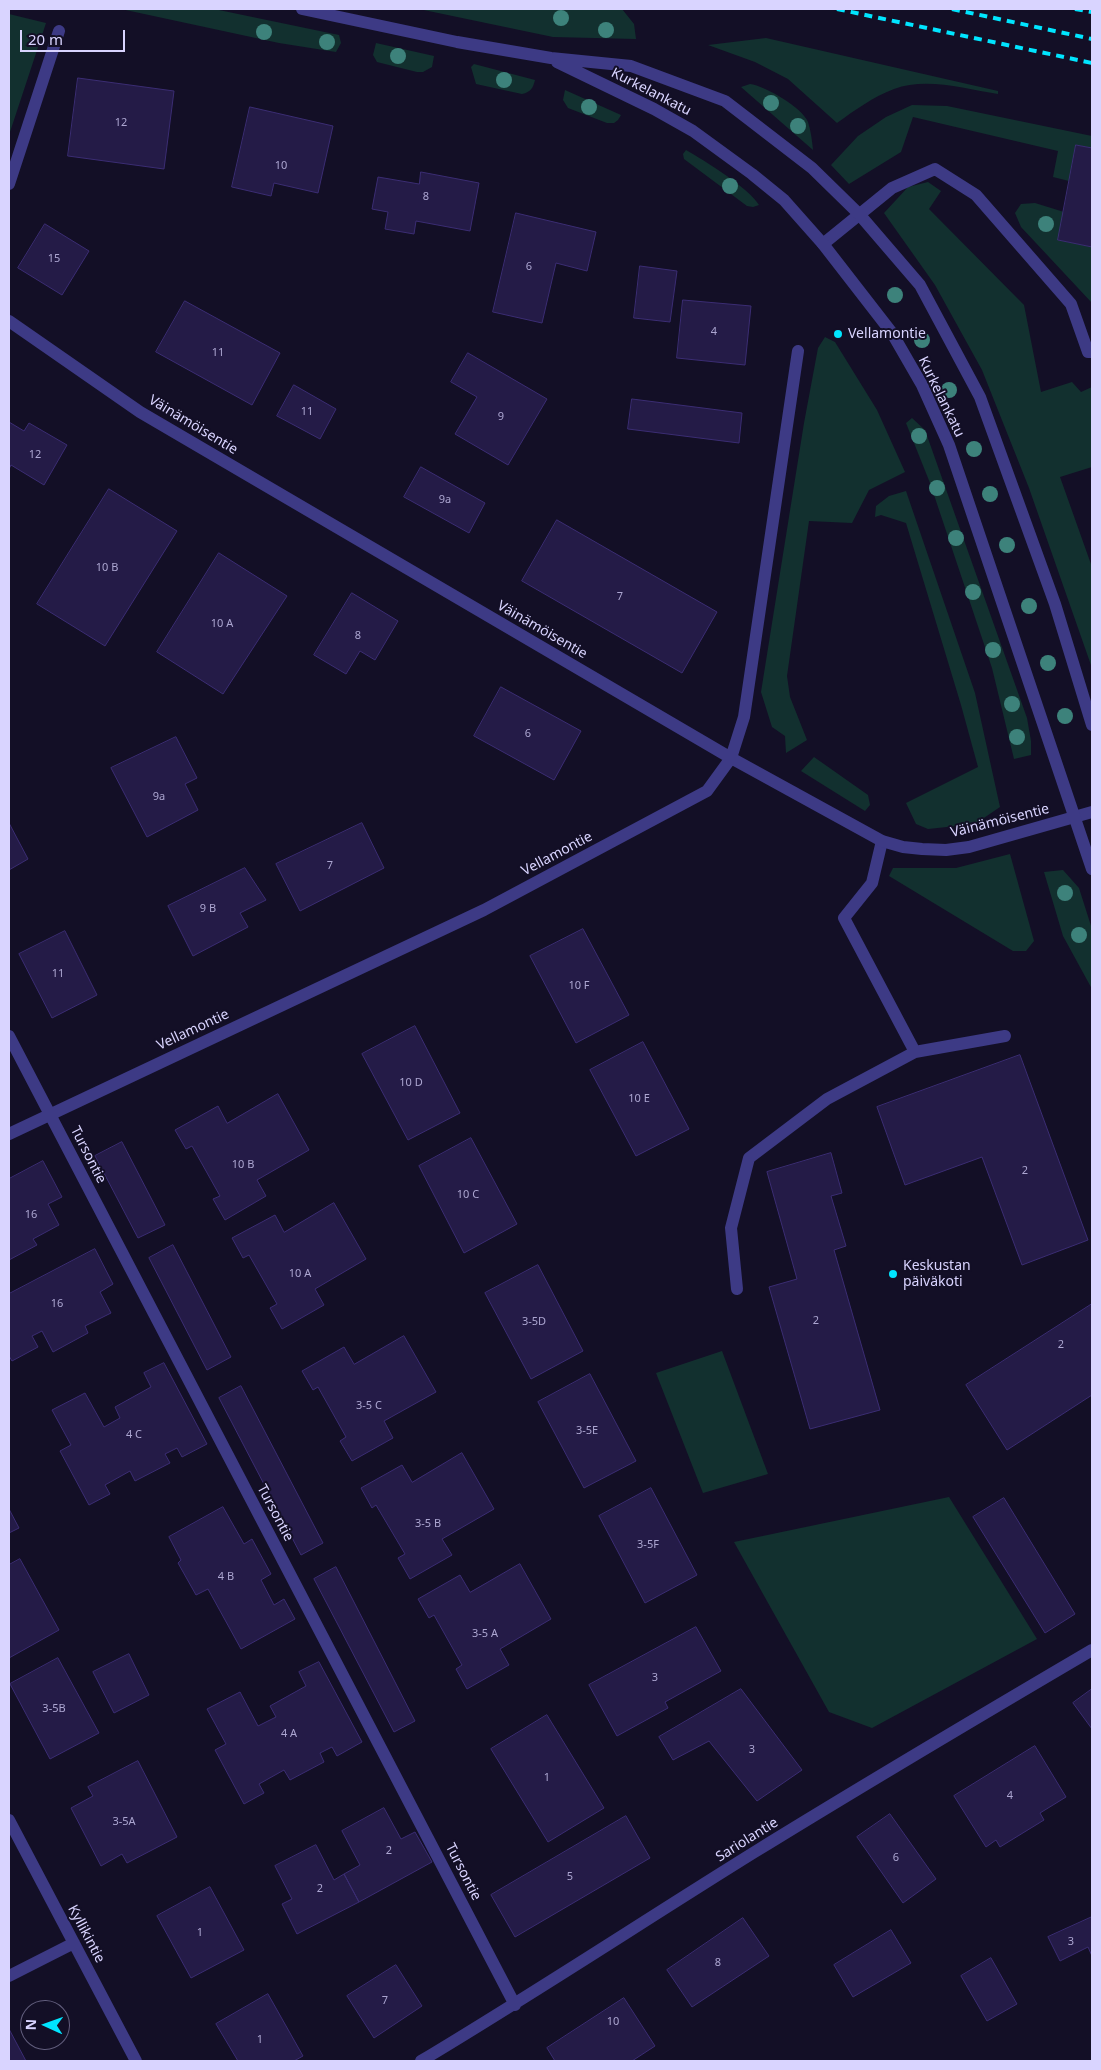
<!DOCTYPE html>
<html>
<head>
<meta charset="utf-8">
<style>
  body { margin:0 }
  #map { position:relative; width:1101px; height:2070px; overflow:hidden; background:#130f26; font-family:"Noto Sans",sans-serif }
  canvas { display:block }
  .frame { position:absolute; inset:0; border:10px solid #d9d4ff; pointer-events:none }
  .north { position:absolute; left:20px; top:2000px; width:50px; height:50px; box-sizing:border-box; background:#130f26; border:1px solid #625e7d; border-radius:50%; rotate:272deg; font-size:14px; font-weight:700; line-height:20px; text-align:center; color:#d9d4ff }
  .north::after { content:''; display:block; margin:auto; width:18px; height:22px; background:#00e5ff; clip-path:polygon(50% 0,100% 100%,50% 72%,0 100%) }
  .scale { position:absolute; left:20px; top:30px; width:105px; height:22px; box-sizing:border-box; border:2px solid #d9d4ff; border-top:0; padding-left:6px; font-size:15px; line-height:18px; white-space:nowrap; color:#d9d4ff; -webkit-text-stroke:4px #130f26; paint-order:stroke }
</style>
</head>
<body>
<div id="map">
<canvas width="1101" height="2070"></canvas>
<div class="frame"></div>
<div class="north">N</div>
<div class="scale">20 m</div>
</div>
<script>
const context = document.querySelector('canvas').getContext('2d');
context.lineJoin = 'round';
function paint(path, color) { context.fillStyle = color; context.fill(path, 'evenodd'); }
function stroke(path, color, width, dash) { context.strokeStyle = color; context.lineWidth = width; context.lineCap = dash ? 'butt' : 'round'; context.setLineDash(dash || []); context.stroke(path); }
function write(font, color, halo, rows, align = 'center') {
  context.font = font + ' "Noto Sans",sans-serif'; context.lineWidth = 4; context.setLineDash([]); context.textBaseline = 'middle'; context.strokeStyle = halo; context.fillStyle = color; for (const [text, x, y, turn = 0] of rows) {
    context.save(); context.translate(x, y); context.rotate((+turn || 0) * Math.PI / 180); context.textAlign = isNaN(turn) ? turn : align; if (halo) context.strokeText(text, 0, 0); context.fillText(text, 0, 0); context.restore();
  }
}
paint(new Path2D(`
  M121,9h93l125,26 2,8 -5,9 -57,-9z
  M419,9h203l12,15 2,15 -83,-2z
  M9,14l37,9 -37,112z
  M766,38l232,53v3c-33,-5 -72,-17 -104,-5 -21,8 -39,21 -57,34l-49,-44 -33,-17 -47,-17z
  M376,43l58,13 -2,11 -9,5h-6l-40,-10 -4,-7z
  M474,64l61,16c-2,8 -4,12 -13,14l-46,-10 -5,-17z
  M750,84c15,2 52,23 58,38 3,9 4,19 5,28l-72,-63z
  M565,90l56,25 -3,5 -4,3h-7l-39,-15 -5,-8z
  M912,105l35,1 145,30v12l-16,-3 -7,36 -16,-4 5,-26 -145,-34 -12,35 -52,32 -18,-19 27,-29 28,-19z
  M686,150c19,11 63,38 73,55l-6,2 -6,-1 -63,-47 -1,-5z
  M928,182l13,9 -12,18 95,96 17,87 31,-10 9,10 11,-5v80l-32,10 32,90v101l-63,-180 -47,-118 -47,-85 -51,-72 24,-26z
  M1035,203l29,9 -6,28 34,7v56l-71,-76 -6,-14 6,-9z
  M825,337l10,5 42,68 28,62 -36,18 -17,33 -43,-2 -22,155 3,21 17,43 -21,13 -1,-17 -13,-9 -11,-35 43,-269 14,-75z
  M912,418l13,12 102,288 4,23v14l-17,4 -22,-91 -62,-185 -24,-60z
  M906,491l69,202 25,114 -25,17 -47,5 -12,-5 -10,-21 72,-36 -17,-62 -55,-182 -25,-8 -6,2 1,-11 13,-10z
  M814,757l54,38 2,10 -5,6 -64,-40z
  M1010,854l24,87 -8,10h-13l-124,-75 4,-8h63z
  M1063,870l16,18 13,41v60l-29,-53 -19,-64z
  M722,1351l46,123 -65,19 -47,-120z
  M949,1497l88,142 -165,89 -43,-16 -95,-170z`), '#12302f');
const building = new Path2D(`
  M78,78l96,13 -10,78 -96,-13z
  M250,107l83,19 -15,67 -44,-10 -3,13 -39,-9z
  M1076,145l16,3v99l-34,-7z
  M421,172l58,11 -9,48 -54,-10 -2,13 -29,-5 3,-17 -16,-3 6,-32 41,7z
  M516,213l80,19 -9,39 -31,-8 -14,60 -49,-11z
  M45,224l44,27 -27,44 -44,-27z
  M640,266l37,5 -7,51 -36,-4z
  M683,300l68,6 -6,59 -68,-7z
  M185,301l95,52 -28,52 -96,-53z
  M468,353l79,46 -39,66 -53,-31 22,-37 -26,-15z
  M294,385l42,24 -16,30 -43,-23z
  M632,399l110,14 -3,30 -111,-14z
  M9,422l15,9 5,-8 38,22 -23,40 -33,-20 -2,4z
  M421,467l64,36 -16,30 -65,-36z
  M109,489l68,42 -72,115 -68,-42z
  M557,520l160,92 -35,61 -160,-92z
  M219,553l68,43 -64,98 -66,-42z
  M352,593l46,28 -23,39 -15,-9 -14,23 -32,-19z
  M501,687l80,44 -27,49 -80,-44z
  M176,737l21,41 -12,6 13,26 -51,27 -36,-69z
  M9,823l19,36 -19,11z
  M362,823l22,45 -84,43 -24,-47z
  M245,868l21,32 -26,13 8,14 -55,29 -25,-50z
  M583,929l46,86 -53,28 -46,-87z
  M65,931l32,64 -45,23 -33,-64z
  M415,1026l45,87 -52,27 -46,-86z
  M643,1042l46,87 -53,27 -46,-86z
  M1020,1055l68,185 -66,25 -40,-108 -77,28 -28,-78z
  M278,1094l31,56 -52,30 9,16 -41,24 -12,-21 7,-3 -28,-50 -6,3 -11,-19 43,-24 9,17z
  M471,1138l46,86 -53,29 -45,-87z
  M122,1142l43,83 -27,13 -43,-82z
  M831,1153l11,40 -11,3 15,50 -12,4 46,160 -70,19 -41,-142 28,-8 -30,-107z
  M43,1161l19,36 -14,7 11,21 -26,14 4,6 -28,15v-81z
  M334,1203l32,56 -51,30 9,16 -42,24 -12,-21 7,-4 -28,-49 -6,3 -11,-20 43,-23 9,17z
  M173,1245l58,112 -24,13 -58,-112z
  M95,1249l18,35 -13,8 11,21 -26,13 3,7 -35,19 -11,-21 -10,5 6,11 -26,14 -3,-5v-62z
  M538,1265l45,86 -52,28 -46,-86z
  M1092,1304v91l-85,55 -41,-65z
  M404,1336l32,56 -52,29 9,17 -41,23 -12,-20 6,-4 -28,-50 -5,3 -11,-19 42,-24 10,17z
  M164,1363l43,81 -25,13 -5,-9 -12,6 5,9 -35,18 -5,-10 -25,14 5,9 -21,11 -29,-54 11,-6 -19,-35 33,-17 19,34 16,-9 -5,-11 36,-20 -7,-14z
  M590,1374l46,87 -52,27 -46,-86z
  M241,1386l82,157 -22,12 -82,-157z
  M462,1453l32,56 -52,30 10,16 -42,24 -12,-21 7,-4 -29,-49 -4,3 -11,-20 41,-23 10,17z
  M651,1488l46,87 -52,28 -46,-87z
  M1004,1498l71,116 -30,19 -72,-116z
  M223,1507l21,37 8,-5 19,35 -10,6 13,25 10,-6 11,20 -54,30 -33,-60 -12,6 -18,-32 3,-3 -12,-23z
  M9,1509l10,19 -10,5z
  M20,1559l39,71 -50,28v-93z
  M520,1564l31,55 -51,30 9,16 -42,24 -11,-20 6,-4 -28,-50 -5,3 -11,-19 42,-24 10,17z
  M336,1567l79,154 -21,11 -80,-153z
  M696,1627l25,44 -56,31 3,6 -51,28 -28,-51z
  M129,1654l20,41 -35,18 -21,-41z
  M58,1658l41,75 -49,26 -40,-75z
  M319,1662l43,80 -25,14 -5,-9 -12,6 4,9 -34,18 -6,-10 -25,14 5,9 -20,11 -29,-54 11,-6 -19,-35 33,-17 18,34 18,-9 -6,-11 36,-20 -7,-14z
  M741,1689l61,81 -45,31 -48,-60 -36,19 -14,-23z
  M1092,1689v40l-19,-26z
  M547,1715l57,93 -56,34 -57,-93z
  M1035,1746l31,51 -26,16 4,7 -44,27 -4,-7 -10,7 -32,-51z
  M138,1761l39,76 -50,26 -5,-9 -21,12 -30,-58 22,-12 -5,-9z
  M384,1808l17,31 14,-7 17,30 -73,40 -15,-28 16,-9 -18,-34z
  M890,1814l46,65 -33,24 -46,-66z
  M626,1816l24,42 -135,79 -24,-42z
  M316,1845l18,35 10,-6 15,28 -62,32 -15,-30 10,-5 -17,-33z
  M210,1887l34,63 -53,28 -34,-62z
  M1092,1917v39l-4,-9 -28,14 -12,-24z
  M743,1918l26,38 -77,51 -25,-37z
  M891,1930l20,33 -58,34 -19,-32z
  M991,1958l26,46 -30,17 -26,-45z
  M396,1965l26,41 -48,32 -27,-42z
  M268,1994l35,62 -9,5h-56l-22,-37z
  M624,1998l31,48 -23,15h-77l-8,-13z
  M9,2029l17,32h-17z`);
paint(building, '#241b47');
stroke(building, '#3b2d73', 1);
stroke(new Path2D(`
  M823,244l69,-56 43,-19 41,26 95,109 17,48h4
  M882,841l-10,42 -28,35 71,134
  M737,1289l-6,-61 18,-70 78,-59 88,-47 90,-16`), '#3d3a85', 12);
stroke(new Path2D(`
  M9,184l50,-153
  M9,321l131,91 591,346 151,83 21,6 19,2 24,1 23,-3 123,-35
  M9,1036l506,969
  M9,1134l475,-224 223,-119 24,-33 13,-41 54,-366
  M9,1820l127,241
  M9,1976l65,-33
  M421,2061c112,-67 221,-139 332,-208 112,-69 225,-136 339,-203`), '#3d3a85', 12);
stroke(new Path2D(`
  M302,9l155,33 94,16 80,8 94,35 87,67 47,46 61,71 60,112 75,207 37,121
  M557,62l97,47 39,22 59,43 32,26 39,44 69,89 30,52 27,60 143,424`), '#3d3a85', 12);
stroke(new Path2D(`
  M837,9l255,54
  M952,9l140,30
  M1075,9l17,3`), '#00e5ff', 4, [8, 6]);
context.fillStyle = '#3d827b';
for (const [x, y] of [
  [561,18],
  [606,30],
  [264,32],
  [327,42],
  [398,56],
  [504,80],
  [771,103],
  [589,107],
  [798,126],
  [730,186],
  [1046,224],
  [895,295],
  [922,340],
  [949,390],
  [919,436],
  [974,449],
  [937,488],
  [990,494],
  [956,538],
  [1007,545],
  [973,592],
  [1029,606],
  [993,650],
  [1048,663],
  [1012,704],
  [1065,716],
  [1017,737],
  [1065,893],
  [1079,935]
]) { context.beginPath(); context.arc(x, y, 8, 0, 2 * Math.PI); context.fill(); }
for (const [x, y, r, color] of [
  [838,334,5,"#00e5ff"],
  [893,1274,5,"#00e5ff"]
]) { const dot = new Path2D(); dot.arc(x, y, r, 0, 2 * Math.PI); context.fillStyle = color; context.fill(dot); stroke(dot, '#130f26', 2); }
write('11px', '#aca6d1', null, [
  ["12",121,123],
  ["10",281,166],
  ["8",426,197],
  ["15",54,259],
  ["6",529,267],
  ["4",714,332],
  ["11",218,353],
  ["11",307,412],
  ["9",501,417],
  ["12",35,455],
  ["9a",445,500],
  ["10 B",107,568],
  ["7",620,597],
  ["10 A",222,624],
  ["8",358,636],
  ["6",528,734],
  ["9a",159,797],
  ["7",330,866],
  ["9 B",208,909],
  ["11",58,974],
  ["10 F",579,986],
  ["10 D",411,1083],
  ["10 E",639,1099],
  ["10 B",243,1165],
  ["2",1025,1171],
  ["10 C",468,1195],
  ["16",31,1215],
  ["10 A",300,1274],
  ["16",57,1304],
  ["2",816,1321],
  ["3-5D",534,1322],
  ["2",1061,1345],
  ["3-5 C",369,1406],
  ["3-5E",587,1431],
  ["4 C",134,1435],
  ["3-5 B",428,1524],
  ["3-5F",648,1545],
  ["4 B",226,1577],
  ["3-5 A",485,1634],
  ["3",655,1678],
  ["3-5B",54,1709],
  ["4 A",289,1734],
  ["3",752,1750],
  ["1",547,1778],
  ["4",1010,1796],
  ["3-5A",124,1822],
  ["2",389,1851],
  ["6",896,1858],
  ["5",570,1877],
  ["2",320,1889],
  ["1",200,1933],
  ["3",1071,1942],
  ["8",718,1963],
  ["7",385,2001],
  ["10",613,2022],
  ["1",260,2040]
]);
write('14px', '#d9d4ff', '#130f26', [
  ["Kurkelankatu",651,92,27],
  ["Kurkelankatu",941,397,64],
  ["Väinämöisentie",193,425,31],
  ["Väinämöisentie",542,630,30],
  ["Väinämöisentie",1000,821,-14],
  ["Vellamontie",557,854,-28],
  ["Vellamontie",193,1030,-25],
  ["Tursontie",88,1155,63],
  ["Tursontie",275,1513,62],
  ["Sariolantie",747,1840,-32],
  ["Tursontie",463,1872,63],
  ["Kyllikintie",86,1934,62]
]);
write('14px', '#d9d4ff', '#130f26', [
  ["Vellamontie",848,334],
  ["Keskustan",903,1266],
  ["päiväkoti",903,1282]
], 'left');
</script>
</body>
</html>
